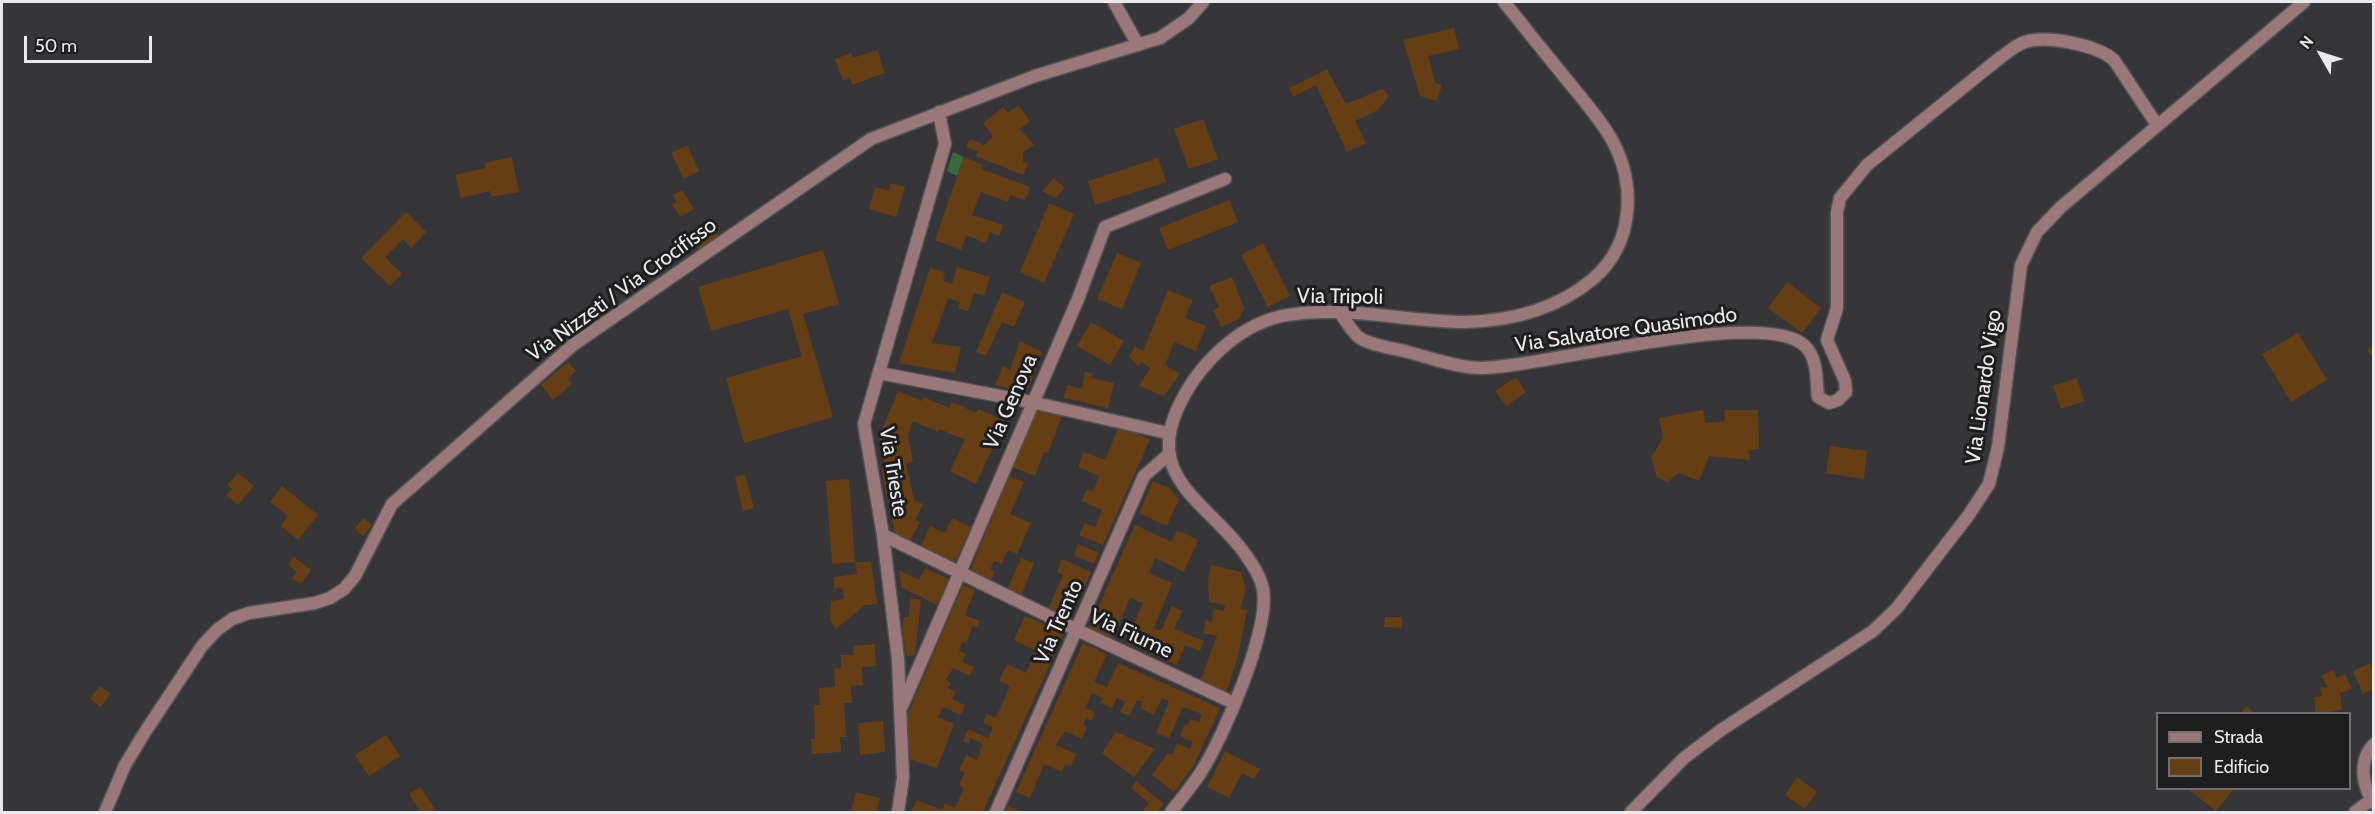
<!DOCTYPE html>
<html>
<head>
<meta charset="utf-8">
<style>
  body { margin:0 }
  #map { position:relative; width:2375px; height:814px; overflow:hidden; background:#363639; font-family:Cabin,sans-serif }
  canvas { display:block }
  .frame { position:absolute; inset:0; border:3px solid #eaeaec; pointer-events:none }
  .legend { position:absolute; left:2156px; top:712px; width:195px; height:78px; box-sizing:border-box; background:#1e1e1f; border:2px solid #707071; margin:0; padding:8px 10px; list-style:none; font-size:18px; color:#eaeaec }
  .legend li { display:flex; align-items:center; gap:12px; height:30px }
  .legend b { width:30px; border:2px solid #707071 }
  .north { position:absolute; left:2291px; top:24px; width:60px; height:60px; -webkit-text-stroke:4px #1e1e1f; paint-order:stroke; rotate:309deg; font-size:16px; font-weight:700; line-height:24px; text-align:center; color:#eaeaec }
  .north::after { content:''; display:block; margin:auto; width:21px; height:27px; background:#eaeaec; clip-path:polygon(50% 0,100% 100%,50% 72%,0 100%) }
  .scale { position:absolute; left:24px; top:36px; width:128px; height:27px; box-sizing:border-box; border:3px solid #eaeaec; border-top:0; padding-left:8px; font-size:18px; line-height:21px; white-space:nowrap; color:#eaeaec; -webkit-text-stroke:4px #1e1e1f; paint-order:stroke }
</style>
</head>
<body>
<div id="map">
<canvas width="2375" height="814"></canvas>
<div class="frame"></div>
<ul class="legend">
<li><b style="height:8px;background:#9a7778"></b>Strada</li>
<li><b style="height:16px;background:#663e13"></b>Edificio</li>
</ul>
<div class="north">N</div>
<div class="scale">50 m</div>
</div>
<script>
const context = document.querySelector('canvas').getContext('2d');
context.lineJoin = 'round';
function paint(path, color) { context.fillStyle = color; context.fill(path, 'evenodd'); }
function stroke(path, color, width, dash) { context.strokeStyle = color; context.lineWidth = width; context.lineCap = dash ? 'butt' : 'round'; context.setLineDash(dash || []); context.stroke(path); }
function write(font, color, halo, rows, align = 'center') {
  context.font = font + ' Cabin,sans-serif'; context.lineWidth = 6; context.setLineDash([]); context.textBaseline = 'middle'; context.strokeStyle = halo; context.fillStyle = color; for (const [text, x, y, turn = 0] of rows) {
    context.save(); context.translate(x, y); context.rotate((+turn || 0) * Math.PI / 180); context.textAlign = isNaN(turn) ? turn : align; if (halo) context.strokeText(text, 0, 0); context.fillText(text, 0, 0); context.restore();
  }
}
paint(new Path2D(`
  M953,152l11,5 -7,19 -10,-5z`), '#376a3f');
paint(new Path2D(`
  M1454,28l5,21 -31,7 7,27 7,2 -5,16 -17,-5 -17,-56z
  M877,50l8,23 -33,12 -2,-7 -7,3 -8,-22 16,-6 2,5z
  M1327,69l19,35 36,-15 7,7 -11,14 -23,11 11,22 -19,9 -31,-67 -23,12 -4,-9z
  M1018,105l12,16 -10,8 14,16 -11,7v10l5,2 -5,11 -47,-19 2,-5 -12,-4 4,-8 14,6 9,-9 -10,-13 20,-16 5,6z
  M1203,119l15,40 -29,10 -15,-40z
  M687,145l12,26 -15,8 -13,-26z
  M512,157l7,35 -28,5 -1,-6 -29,7 -6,-23 31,-7 -1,-5z
  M964,157l19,8 -2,4 49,18 -5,13 -15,-5 -2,7 -27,-10 -9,23 31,10 -4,11 -9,-4 -4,11 -20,-8 -5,15 -26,-10z
  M1158,158l8,24 -71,23 -7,-24z
  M1054,178l11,10 -10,10 -13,-7z
  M891,183l14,4 -9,30 -27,-8 6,-22 14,4z
  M682,190l12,19 -14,8 -8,-13 5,-2 -4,-7z
  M1229,200l9,22 -70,28 -9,-22z
  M1049,203l25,11 -30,69 -24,-11z
  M406,212l20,20 -15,16 -8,-9 -18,18 17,17 -12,12 -29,-28z
  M713,226l8,13 -21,14 -8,-13z
  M1263,243l27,53 -22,11 -27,-52z
  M823,250l16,54 -36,10 30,103 -89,26 -18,-65 76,-22 -14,-47 -77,22 -13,-44z
  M1117,253l24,10 -19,46 -25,-10z
  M957,267l33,10 -6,19 -10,-3 -6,18 -10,-3 2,-6 -12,-4 -16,45 29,4 -6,26 -56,-10 31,-95 15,5 -2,8 9,3z
  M1232,277l12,31 -5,11 -18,8 -8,-17 6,-3 -10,-21z
  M1787,282l34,26 -19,25 -34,-25z
  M1168,290l25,10 -8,18 21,8 -10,25 -22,-9 -9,23 15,9 -16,22 -25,-10 11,-18 -8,-6 -4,4 -9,-9 6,-11 8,5z
  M1002,292l23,10 -11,25 -12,-5 -16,34 -10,-4z
  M584,311l6,11 -11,7 -7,-11z
  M1091,322l33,19 -14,24 -33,-19z
  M2298,333l29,47 -36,22 -29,-48z
  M1020,341l22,11 -15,40 -32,-7 8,-19 7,4z
  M2373,345v12l-6,-7z
  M568,362l8,9 -8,8 4,5 -19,16 -12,-15z
  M1085,372l7,1 -1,5 23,5 -6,25 -44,-10 3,-13 15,4z
  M1516,377l10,15 -20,14 -11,-15z
  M2077,378l7,23 -23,8 -8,-23z
  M898,391l24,10 2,-4 25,11 3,-6 24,11 2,-4 27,12 -29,63 -26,-13 15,-31 -25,-11 -2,3 -25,-11 -5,14 5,27 -7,2 8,36 9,4 -8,16 5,2 -10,19 -15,-8 -14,-64h5l-7,-32z
  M1703,410l2,13 20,-2 -1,-11h34l1,39 -10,1 1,10 -41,-4 -10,25 -20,-8 -12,9 -10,-5 -6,-19 12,-20 -4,-20z
  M1036,411l26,5 -14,37 -4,-1 -9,24 -23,-9z
  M1119,427l31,12 -47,106 -24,-10 6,-12 10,4 7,-17 -20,-9 5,-12 6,3 6,-16 -21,-9 6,-15 21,8z
  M1830,446l37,5 -3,28 -38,-6z
  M238,473l16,13 -16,19 -12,-10 6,-6 -5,-4z
  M745,474l9,34 -11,3 -8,-34z
  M1009,476l15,6 -14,32 21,9 -14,31 -9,-4 -6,14 -8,-3 -4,9 5,2 -4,8 -21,-9z
  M849,479l6,83 -23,2 -6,-83z
  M1153,481l16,7 10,11 -12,27 -28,-13z
  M282,486l36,29 -20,25 -17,-14 7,-10 -18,-14z
  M363,518l9,7 -9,11 -8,-7z
  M952,518l19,9 -16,35 -34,-16 9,-20 15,7z
  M1135,525l37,17 5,-12 21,10 -14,32 -29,-14 -6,15 23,10 -18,45 7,3 11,-25 10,5 -8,18 30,12 -4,10 -15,-6 -8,20 -51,-22 17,-40 -13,-5 -17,40 -24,-10z
  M1078,544l21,9 -5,11 -20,-8z
  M294,557l17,13 -10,14 -9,-6 5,-6 -9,-7z
  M1021,558l13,5 -12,31 -14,-6z
  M1062,559l29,13 -21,46 -22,-9 15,-34 -6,-3z
  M855,562h16l6,42 -12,1 -29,24 -6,-9 1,-19 13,-2 -2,-12 -8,2v-12l23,-3z
  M1211,565l30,7 5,17 -6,20 7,1 -9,46 -12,38 -26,-13 17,-45 -14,-3 3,-13 6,1 2,-12 10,2 1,-6 -16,-3 -1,-23z
  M925,568l24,11 -12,26 -36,-18 -2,-17 20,10z
  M963,585l12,5 -10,25 15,6 -3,7 -4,-2 -7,17 -4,-1 -3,9 7,3 -4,8 12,5 -4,9 -17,-8 -7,12 5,3 -3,5 8,4 -4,7 13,6 -4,10 -18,-8 -5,10 16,7 -17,44 -27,-9 -3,-43z
  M910,599h11l-6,56 -9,1 -4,-26 2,-13h5z
  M1025,616l39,17 -81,179h-72l6,-12 25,10 3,-7 10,5 9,-20 -5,-3 6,-13 -6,-2 7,-15 11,5 6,-16 -12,-6 -2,6 -6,-3 5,-12 20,9 5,-11 -10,-4 4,-9 9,4 14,-32 -11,-5 8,-17 19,9 10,-22 -22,-11z
  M1385,617h17v11l-18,-1z
  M1083,643l24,11 -13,28 13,5 11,-24 102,45 -26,57 -20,27 -22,-17 16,-22 4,2 5,-12 13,6 3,-7 -13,-6 5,-12 3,1 2,-6 9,3 3,-8 -19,-7 -14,31 -13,-5 13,-32 -7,-3 -8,17 -14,-7 3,-6 -6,-2 -8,16 -9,-4 5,-10 -8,-4 -5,10 -12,-5 3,-5 -11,-5 -7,15 10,5 -3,8 -6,-3 -3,7 4,2 -5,12 -17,-8 -9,14 20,9 -5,12 -6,-2 -3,8 -18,-8 -14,34 -14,-6z
  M875,644l1,22 -14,1 1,18 -12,1 1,17h-8l2,34h-6l1,15 -29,2 -1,-15h4l-1,-34h6l-1,-17 16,-1 -1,-18 7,-1v-13h13l-1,-9z
  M2370,663l3,7v19l-10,5 -10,-23z
  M2333,670l4,8 8,-4 7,15 -12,4 2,17 -26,4 -2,-17 8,-1 -2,-8 8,-1 -7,-11z
  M100,686l11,8 -11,13 -10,-9z
  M2246,706l10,8h-16z
  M883,721l2,31 -25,3 -2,-32z
  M1116,732l39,17 -21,28 -32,-24z
  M386,735l14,21 -31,20 -14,-21z
  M1225,751l35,18 -6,10 -12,-6 -13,25 -22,-11z
  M1797,777l20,15 -12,17 -20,-14z
  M1136,781l28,23 -7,8h-15l7,-9 -18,-15z
  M420,787l15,22 -5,3h-9l-12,-18z
  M2188,789h46l-18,22z
  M856,792l24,6 -4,14h-25z
  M1008,806l14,6h-17z`), '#663e13');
const minor = new Path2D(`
  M1114,2l24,43
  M1340,313c6,7 12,20 20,25 12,8 34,10 48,14 23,6 47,15 71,16 63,0 285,-62 326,-22 13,13 11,33 13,51l11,6 9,-3 8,-8 -1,-11 -18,-41 10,-32v-96l3,-14 27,-33 134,-108c7,-5 15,-12 24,-15 22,-7 72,3 89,18l43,65
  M879,373l152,29 137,31
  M883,535l194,95 157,73
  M902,706l176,-407 27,-72 120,-48
  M2374,744c-16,16 -12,42 0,59
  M898,812l5,-34 -5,-119 -15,-124 -19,-111 81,-280 -6,-32
  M996,812l148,-336 24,-21
  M2355,812l16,-12`);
const tertiary = new Path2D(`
  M105,812l20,-47 20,-33 57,-86 15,-16 15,-11 17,-6 66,-10 15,-5 14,-9 11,-13 37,-72 181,-159 298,-206 164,-63 125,-38 29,-20 14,-16
  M1171,812c10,-13 21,-26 30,-40 23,-36 69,-142 62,-183 -3,-15 -12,-26 -20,-38 -37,-49 -96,-73 -66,-141 19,-43 59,-84 105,-94 60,-12 123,6 183,6 46,-1 92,-13 128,-43 42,-36 44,-98 16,-144 -14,-23 -33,-43 -50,-65 -19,-23 -37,-46 -55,-68
  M1631,812l53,-54 37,-28 152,-99 24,-23 71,-92 21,-32 9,-37 23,-182 16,-33 24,-25 243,-205`);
stroke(minor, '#535356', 15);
stroke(tertiary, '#535356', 15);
stroke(minor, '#9a7778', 12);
stroke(tertiary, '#9a7778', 12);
write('21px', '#eaeaec', '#1e1e1f', [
  ["Via Nizzeti / Via Crocifisso",622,290,-36],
  ["Via Tripoli",1340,297,1],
  ["Via Salvatore Quasimodo",1626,330,-8],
  ["Via Lionardo Vigo",1984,387,-82],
  ["Via Genova",1011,402,-66],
  ["Via Trieste",893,472,81],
  ["Via Trento",1059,622,-66],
  ["Via Fiume",1131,634,25]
]);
</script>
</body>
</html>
